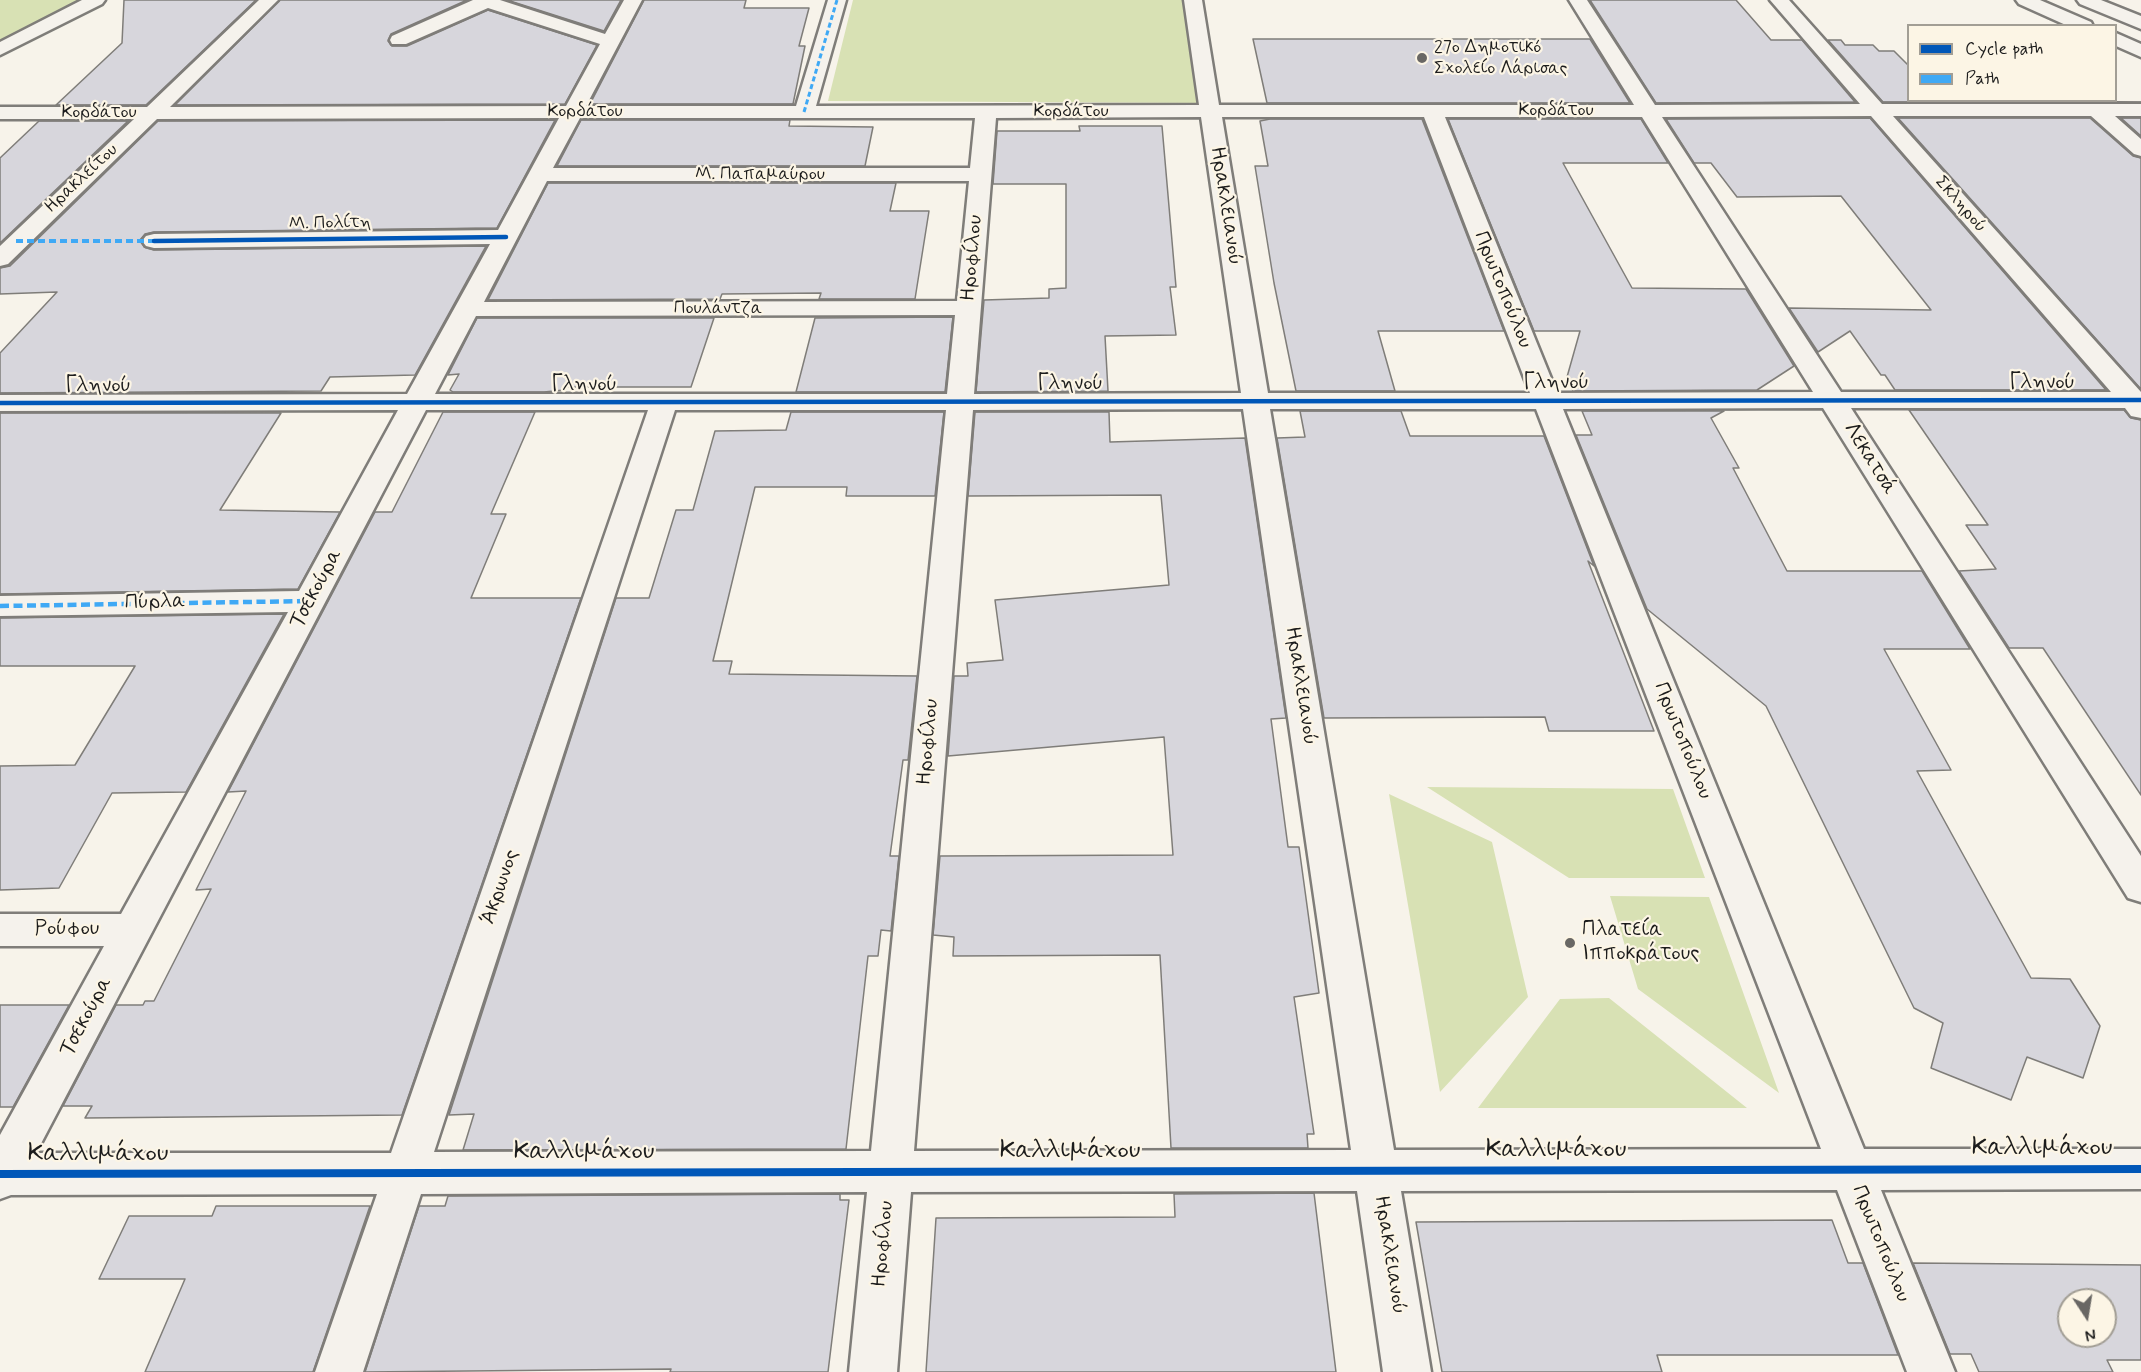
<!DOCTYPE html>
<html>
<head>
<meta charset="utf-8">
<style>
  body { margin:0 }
  #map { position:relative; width:2141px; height:1372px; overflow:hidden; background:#f7f3ea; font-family:Mynerve,sans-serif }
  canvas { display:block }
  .legend { position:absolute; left:1907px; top:24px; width:210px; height:78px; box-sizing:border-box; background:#fcf5e5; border:2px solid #a29e95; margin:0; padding:8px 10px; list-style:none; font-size:18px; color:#1c1c1c }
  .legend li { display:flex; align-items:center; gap:12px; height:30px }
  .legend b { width:30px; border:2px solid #a29e95 }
  .north { position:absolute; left:2057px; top:1288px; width:60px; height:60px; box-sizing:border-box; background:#fcf5e5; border:2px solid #a29e95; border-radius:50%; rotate:168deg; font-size:16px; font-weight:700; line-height:24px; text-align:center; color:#1c1c1c }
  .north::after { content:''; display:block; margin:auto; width:21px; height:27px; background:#696764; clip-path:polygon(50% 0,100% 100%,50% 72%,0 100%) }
</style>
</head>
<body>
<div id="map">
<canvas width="2141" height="1372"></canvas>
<ul class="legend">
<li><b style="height:8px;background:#0057b8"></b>Cycle path</li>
<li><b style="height:8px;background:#3fa9f5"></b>Path</li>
</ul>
<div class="north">N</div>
</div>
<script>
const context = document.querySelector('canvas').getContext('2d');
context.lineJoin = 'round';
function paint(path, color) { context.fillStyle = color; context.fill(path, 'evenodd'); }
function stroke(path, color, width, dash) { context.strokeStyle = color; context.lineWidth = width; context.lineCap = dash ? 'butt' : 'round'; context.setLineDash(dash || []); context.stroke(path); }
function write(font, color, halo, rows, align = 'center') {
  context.font = font + ' Mynerve,sans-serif'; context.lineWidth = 4.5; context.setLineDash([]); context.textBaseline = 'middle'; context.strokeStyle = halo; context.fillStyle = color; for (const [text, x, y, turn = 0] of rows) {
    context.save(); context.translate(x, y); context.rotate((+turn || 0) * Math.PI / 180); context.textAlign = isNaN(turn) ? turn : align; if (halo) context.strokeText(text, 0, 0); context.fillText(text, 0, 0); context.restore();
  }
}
paint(new Path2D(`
  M0,0h80l-80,40z
  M853,0h332l16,103 -373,-2z
  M1427,787l246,2 32,89h-136z
  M1389,794l103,48 36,155 -88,95z
  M1610,896l99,1 70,196 -141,-104z
  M1609,998l138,110h-269l82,-109z`), '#d8e1b4');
const building = new Path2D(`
  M124,0h132l-110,105h-90l66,-62z
  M280,0h187l-76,34 -3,7 4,5h15l81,-36 109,35 -32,59 -390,1z
  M507,0h114l-17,31z
  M644,0h102l-2,8h65l-10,38h6l-12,58h-203z
  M1590,0h146l35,40h31l53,62 -199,1z
  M1253,39h337l40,64h-363z
  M1828,40h13l4,5h28l6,6h15l14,14v35l233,2h-258z
  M1870,118l236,272h-211l-10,-15h-4l-31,-44 -32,21 -29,-44 142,2 -90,-114 -104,1 -26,-34h-17l-28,-44z
  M1898,118h192l43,38 8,2v231z
  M2121,118h20v18z
  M1270,119h152l82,212h-126l17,60h-99l-22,-108 -19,-117h13l-8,-45z
  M1448,119h193l27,44h-105l69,125 114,1 48,77 -37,24 -184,1 -6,-14 13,-46h-46z
  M555,120l-58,108 -343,4 -9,2 -5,6 4,7 10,3 332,-4 -71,129 -85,2 -9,14 -321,2v-40l57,-61 -57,2v-26l10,-2 148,-145z
  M581,120h209l-1,6 84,1 -8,39h-308z
  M39,121h89l-128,122v-85z
  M1079,126h83l14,161h-6l6,48 -71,1 3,55 -132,1 8,-92 65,-2v-9l17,-1v-104h-73l4,-53h83z
  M548,183h348l-6,28h39l-14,88h-96l2,-6 -99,1 -2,5 -232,1z
  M953,317l-8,75h-149l19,-74z
  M477,318h237l-23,69h-126l-1,3 -20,2h-91l-3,-2 9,-16 -11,1z
  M1909,410h215l7,8 10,2v375l-98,-147h-34l-50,-77 37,-2 -30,-44h22z
  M1300,411h101l9,25h134l50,130 -6,-5 66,170h-105l-4,-14 -221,1 -47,-280 28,-1z
  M1582,411h142l-13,7 28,50h-6l54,103h135l48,78h-86l67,121 -34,1 114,207 39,1 30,47 -17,52 -56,-21 -16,43 -80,-32 12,-45 -29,-15 -148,-302 -119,-97 -71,-174h16z
  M443,412h92l-44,102h15l-35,84h110l-179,517 -317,3 7,-12h-29l53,-101h27l2,-4h9l57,-112 -15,1 50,-99 -18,1 147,-280h17z
  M791,412h153l-9,84h-89l1,-9h-92l-42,174h19l-3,13 188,2 -9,84h-5l-13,96h9l-8,75 -10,-1 -3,26h-10l-22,193 -383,1 11,-36 -25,1 167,-517h33l27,-88h17l22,-79 71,-1z
  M975,412h134l1,30 135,-4 41,280 -15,1 17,128h11l20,146 -25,4 20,137h-7l1,14h-137l-11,-193 -207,1 1,-19 -21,-2 7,-79 233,-1 -9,-118 -216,19 6,-80h14l-1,-13 36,-3 -8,-60 174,-15 -8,-90 -193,1z
  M0,413h281l-61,97 120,2 -42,77 -298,5z
  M284,614l-98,178 -74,1 -53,95 -59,2v-124l75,-1 60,-99h-135v-48z
  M0,1005h69l-56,102h-13z
  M1314,1193l22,179h-410l10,-154 239,-1 -1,-23z
  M840,1194v6h9l-21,172h-158l1,-3 -306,3 54,-166h26l3,-10z
  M216,1206h154l-57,166h-168l40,-93h-86l30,-63h83z
  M1832,1220l16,43h15l35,92h-241l5,17h-220l-26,-150z
  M1913,1263l228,2v95h-34l6,12h-134l-8,-18h-21zM2069,1300h36v36h-36z`);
paint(building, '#d7d6dc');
stroke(building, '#7f7d79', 1.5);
const minor = new Path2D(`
  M82,0h23l-3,4 -102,51v-13z
  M259,0h19l-108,107 396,-1 34,-62 -112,-36 -82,36h-14l-2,-4 2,-4 81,-36h27l105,34 19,-34h18l-56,106h210l32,-106h18l-30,106 383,-1 -15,-105h18l17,105h415l-65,-105h18l68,105 205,-1 -90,-104h19l93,104h259v12h-26l26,23v17l-7,-2 -43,-38h-198l248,276v26l-10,-2 -6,-8h-274l290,448v46l-13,-4 -305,-490 -260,1 301,740h277v40l-260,1 74,182h-48l-70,-182 -436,1 30,181h-48l-26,-181 -446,1 -14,180h-48l18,-180 -446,2 -58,178h-48l62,-178 -366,1 -11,4v-64l104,-189h-104v-32h121l167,-302 -288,4v-20l299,-5 99,-181 -398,1v-16l407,-1 83,-150 -336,4 -8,-2 -4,-5 4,-5 8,-2 344,-4 61,-112 -402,1 -149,145 -8,2v-20l134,-127h-134v-12h147zM1871,116l240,276h-270l-179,-275zM1201,117l40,276 -267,1 22,-276zM1222,117h202l106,276h-262zM1445,117h197l171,275 -256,1zM580,118h395l-5,50h-417zM547,181h422l-12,120 -473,1zM955,315l-8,79h-512l41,-78zM1243,409l108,741 -437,1 59,-741zM1270,409h266l285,740 -427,1zM426,410h222l-257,743h-355zM675,410h271l-75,741 -437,1z`);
const highway = new Path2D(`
  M2016,0h24l51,22 2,4h-25l-49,-22z
  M2077,0h24l40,16v13l-61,-25z
  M2116,33l25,11v13l-25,-11z`);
stroke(minor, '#7f7d79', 5);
stroke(highway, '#7f7d79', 5);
paint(minor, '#f5f2ec');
paint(highway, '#f5f2ec');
stroke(new Path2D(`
  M804,112l33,-112`), '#3fa9f5', 3, [5, 3]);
stroke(new Path2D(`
  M16,241h142`), '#3fa9f5', 4, [7, 4]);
stroke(new Path2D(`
  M0,606l310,-5`), '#3fa9f5', 4.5, [9, 4.5]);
stroke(new Path2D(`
  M154,241l352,-4
  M0,403l2141,-3`), '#0057b8', 4.5);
stroke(new Path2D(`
  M0,1174l2141,-5`), '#0057b8', 8);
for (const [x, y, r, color] of [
  [1422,58,6,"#696764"],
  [1570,943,6,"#696764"]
]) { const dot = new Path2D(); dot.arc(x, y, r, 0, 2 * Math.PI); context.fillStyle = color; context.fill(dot); stroke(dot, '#fcf5e5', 2); }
write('18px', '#1c1c1c', '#fcf5e5', [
  ["27ο Δημοτικό",1434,48],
  ["Σχολείο Λάρισας",1434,69]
], 'left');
write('18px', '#1c1c1c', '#fcf5e5', [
  ["Κορδάτου",1556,111],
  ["Κορδάτου",585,112],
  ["Κορδάτου",1071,112],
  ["Κορδάτου",99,113],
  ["Μ. Παπαμαύρου",760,175],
  ["Ηρακλείτου",82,179,-43],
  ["Σκληρού",1960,205,49],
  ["Μ. Πολίτη",330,224,-1],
  ["Πουλάντζα",718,309]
]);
write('21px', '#1c1c1c', '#fcf5e5', [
  ["Ηρακλειανού",1225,206,81],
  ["Ηροφίλου",973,258,-85],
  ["Πρωτοπούλου",1502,290,68],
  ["Γληνού",1556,384],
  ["Γληνού",2042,384],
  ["Γληνού",1070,385],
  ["Γληνού",584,386],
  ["Γληνού",98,387],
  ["Λεκατσά",1869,459,58],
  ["Τσεκούρα",317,589,-62],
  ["Πύρλα",155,603,-1],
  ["Ηρακλειανού",1300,686,81],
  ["Πρωτοπούλου",1682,741,68],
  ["Ηροφίλου",929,742,-85],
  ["Άκρωνος",501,887,-71],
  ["Ρούφου",67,930],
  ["Τσεκούρα",87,1017,-62],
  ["Ηροφίλου",884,1244,-85],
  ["Πρωτοπούλου",1880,1244,68],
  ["Ηρακλειανού",1389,1255,81]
]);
write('21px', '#1c1c1c', '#fcf5e5', [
  ["Πλατεία",1582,931],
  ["Ιπποκράτους",1582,955]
], 'left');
write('26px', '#1c1c1c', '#fcf5e5', [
  ["Καλλιμάχου",2042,1149],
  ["Καλλιμάχου",1556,1151],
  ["Καλλιμάχου",1070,1152],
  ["Καλλιμάχου",584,1153],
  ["Καλλιμάχου",98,1155]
]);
</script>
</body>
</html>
